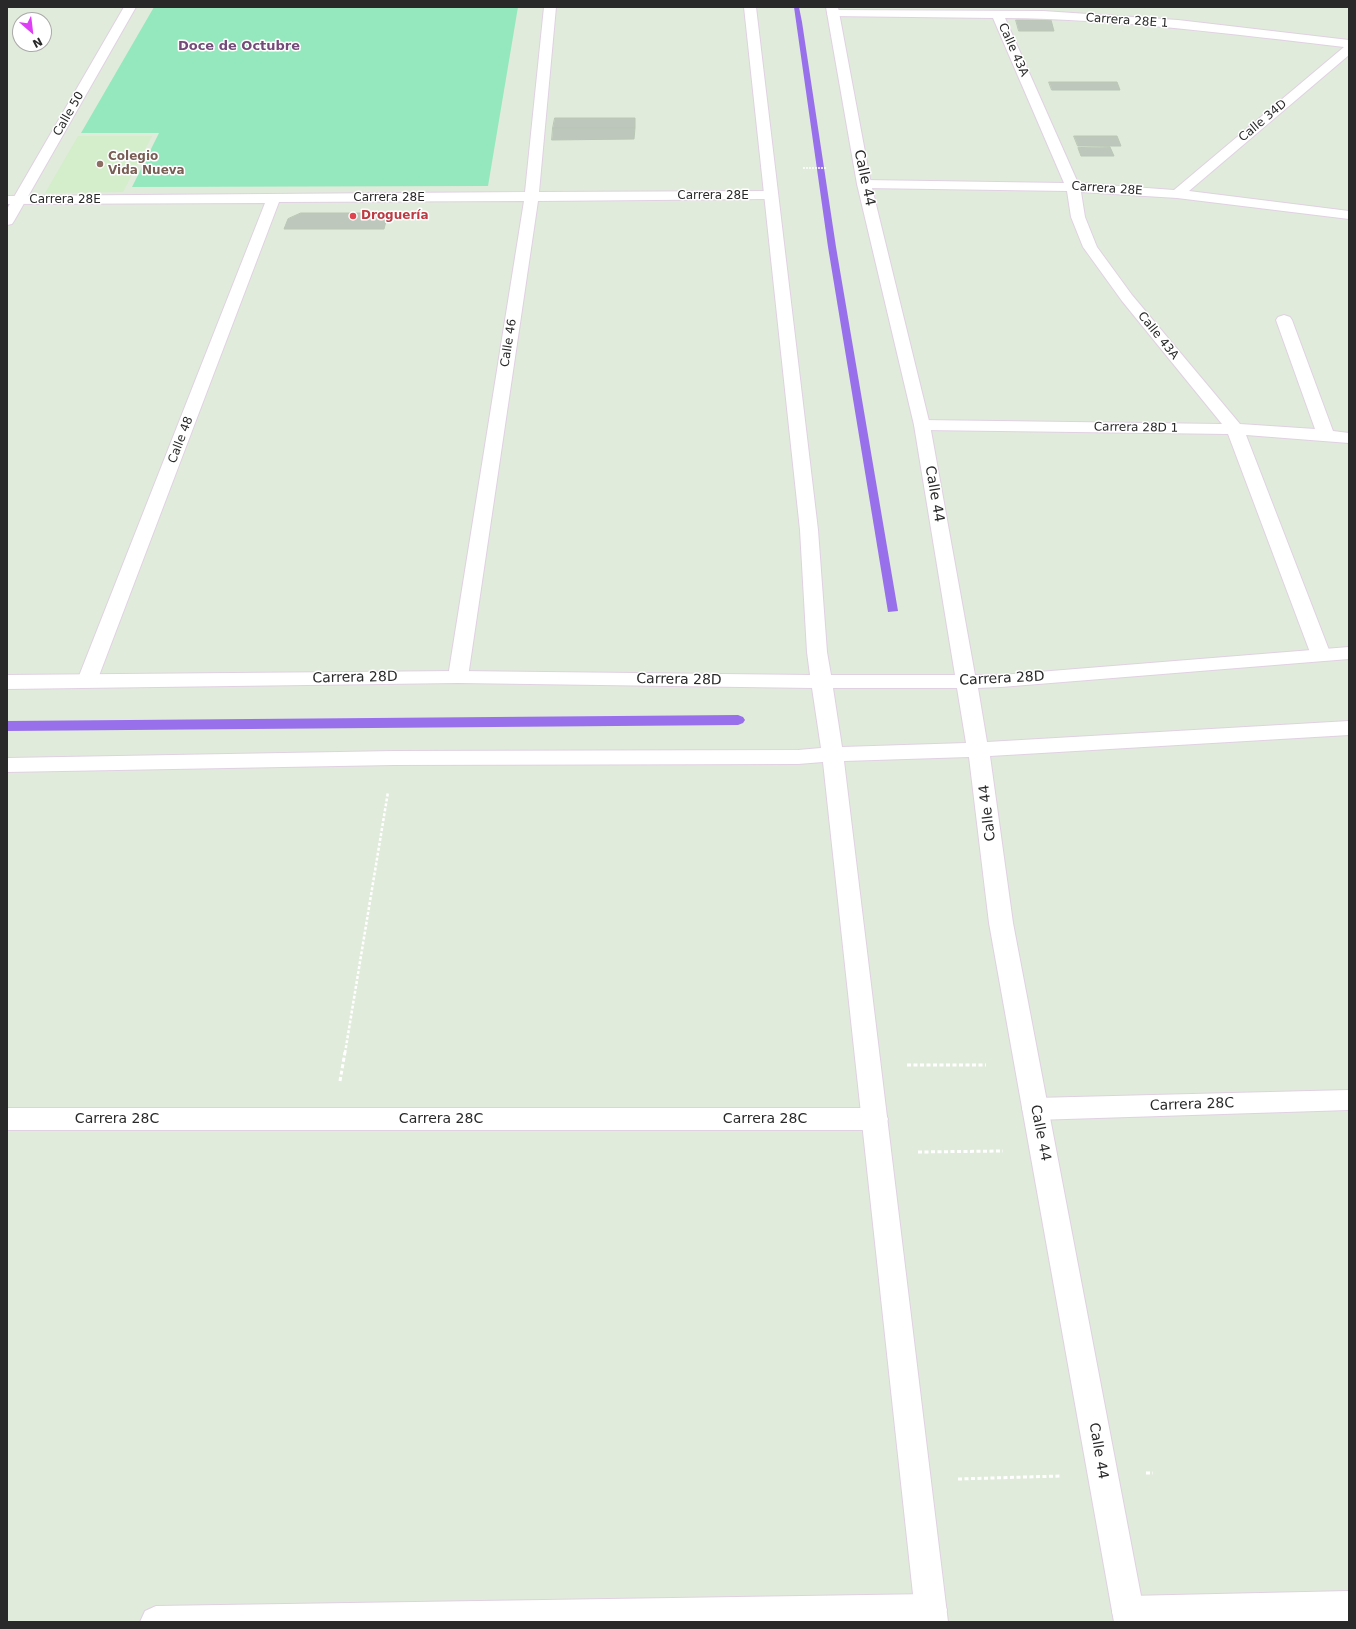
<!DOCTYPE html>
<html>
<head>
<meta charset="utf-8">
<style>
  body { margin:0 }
  #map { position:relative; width:1356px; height:1629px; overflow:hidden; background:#e1ebdb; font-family:"DejaVu Sans",sans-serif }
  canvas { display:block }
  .frame { position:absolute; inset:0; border:8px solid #292929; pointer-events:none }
  .north { position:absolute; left:12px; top:12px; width:40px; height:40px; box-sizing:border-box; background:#fff; border:1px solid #a9a9a9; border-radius:50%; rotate:152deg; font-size:11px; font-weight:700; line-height:16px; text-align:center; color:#292929 }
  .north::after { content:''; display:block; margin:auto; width:14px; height:18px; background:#de3ef6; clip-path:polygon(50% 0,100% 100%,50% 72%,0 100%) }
</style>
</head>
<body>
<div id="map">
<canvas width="1356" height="1629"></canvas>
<div class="frame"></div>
<div class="north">N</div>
</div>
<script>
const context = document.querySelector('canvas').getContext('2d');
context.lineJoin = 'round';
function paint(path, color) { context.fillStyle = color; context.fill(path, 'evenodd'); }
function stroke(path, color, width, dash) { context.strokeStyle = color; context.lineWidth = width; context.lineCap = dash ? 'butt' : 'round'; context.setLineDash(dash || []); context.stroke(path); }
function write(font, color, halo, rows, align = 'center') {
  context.font = font + ' "DejaVu Sans",sans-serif'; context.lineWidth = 3; context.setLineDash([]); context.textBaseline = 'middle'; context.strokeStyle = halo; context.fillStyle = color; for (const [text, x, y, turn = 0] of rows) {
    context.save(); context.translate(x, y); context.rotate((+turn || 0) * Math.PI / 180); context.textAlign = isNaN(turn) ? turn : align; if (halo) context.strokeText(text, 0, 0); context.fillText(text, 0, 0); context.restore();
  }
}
paint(new Path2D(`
  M78,136h74l-29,56 -78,1z`), '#d4edcb');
paint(new Path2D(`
  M154,7h364l-30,179 -356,1 27,-54h-78z`), '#95e8bd');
paint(new Path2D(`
  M794,7h5l3,15 34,225 62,364 -10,1 -60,-365z`), '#9870ec');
paint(new Path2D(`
  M738,715l5,2 2,3 -2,3 -5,2 -731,6v-10z`), '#9870ec');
const building = new Path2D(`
  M1016,20h35l3,11h-35z
  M1049,82h68l3,8h-68z
  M555,118h80v10h-82z
  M553,128h82l-1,11 -82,1z
  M1074,136h43l4,10h-43z
  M1110,147l4,9h-33l-3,-8z
  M301,213h87l-4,16h-100l4,-10z`);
paint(building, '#bec7bb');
stroke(building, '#bac7b5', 1);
const street = new Path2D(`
  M544,7h12l-17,185 232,-1 5,1 2,3 -2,3 -5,1 -233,2 -70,476 -3,5 -7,1 -7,-1 -3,-5 76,-476 -245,1 -182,479 -3,5 -7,1 -7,-1 -3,-5 188,-478 -258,1v-8l518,-4z
  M833,10l210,1 135,9 171,20v15l-160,136 160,20v8l-172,-21 -96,-6 4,25 12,30 35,48 108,129 75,5 -39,-109 2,-3 6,-2 6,2 2,3 41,111 16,2v10l-103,-8 85,220 -3,4 -7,2 -7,-2 -3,-4 -83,-221 -306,-4 -6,-1 -2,-4 2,-4 6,-1 300,4 -100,-123 -39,-54 -12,-30 -4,-26 -203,-3 -5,-1 -2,-3 2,-3 5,-1 200,3 -71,-165 -164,-2 -2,-2 2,-2zM1005,18c113,1 226,16 339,29l-170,143 -96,-7z
  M1349,1090v20l-314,10 -9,-4 -4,-7 4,-7 9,-4z
  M7,1108h868l9,3 4,8 -4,8 -9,3h-868z
  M1349,1591v31h-233l-4,-10 5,-11 11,-5z
  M931,1594l11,5 5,11 -6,12h-801l5,-11 11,-5z`);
const secondary = new Path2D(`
  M124,7h12l-122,214 -2,3 -5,1v-16z
  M744,7h12l62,523 9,122 4,23h124l-41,-250 -57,-241 -31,-177h12l33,177 59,241 45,250h26l348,-28v12l-348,28 -23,1 9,54 362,-21v14l-359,21 23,167 133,699h-32l-125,-699 -20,-166 -125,4 104,861h-32l-93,-860 -25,2 -404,1 -387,7v-14l387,-7 404,-1 23,-2 -9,-60 -354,-5 -451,6v-14l451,-4 352,4 -3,-23 -7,-122zM833,688h124l9,55 -124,4z`);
stroke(street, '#e0d1e2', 2);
stroke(secondary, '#e0d1e2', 2);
stroke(new Path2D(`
  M803,168h23`), '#fff', 1.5, [2, 1]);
stroke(new Path2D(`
  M345,1053l43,-261`), '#fff', 2.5, [3, 2]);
stroke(new Path2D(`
  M907,1065h79
  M340,1081l5,-29
  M918,1152l85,-1
  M1146,1473h7
  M958,1479l103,-3`), '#fff', 3, [4, 2.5]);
paint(street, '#fff');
paint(secondary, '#fff');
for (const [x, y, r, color] of [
  [100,164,4,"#8d6e63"],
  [353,216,4,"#e0444e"]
]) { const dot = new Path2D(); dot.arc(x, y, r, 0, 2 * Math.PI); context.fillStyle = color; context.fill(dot); stroke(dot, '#fff', 1.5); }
write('12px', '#292929', '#fff', [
  ["Carrera 28E 1",1127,21,4],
  ["Calle 43A",1013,50,66],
  ["Calle 50",69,114,-60],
  ["Calle 34D",1263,121,-40],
  ["Carrera 28E",1107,189,4],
  ["Carrera 28E",713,196],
  ["Carrera 28E",389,198],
  ["Carrera 28E",65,200],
  ["Calle 43A",1158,336,51],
  ["Calle 46",509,343,-81],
  ["Carrera 28D 1",1136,428,1],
  ["Calle 48",181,440,-69]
]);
write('bold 12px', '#785e54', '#fff', [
  ["Colegio",108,157],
  ["Vida Nueva",108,171]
], 'left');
write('bold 12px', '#be3a42', '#fff', [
  ["Droguería",361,216]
], 'left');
write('bold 13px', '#734b79', '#fff', [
  ["Doce de Octubre",239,47]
]);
write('14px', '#292929', '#fff', [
  ["Calle 44",864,178,78],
  ["Calle 44",934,494,80],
  ["Carrera 28D",355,678,-1],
  ["Carrera 28D",1002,679,-3],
  ["Carrera 28D",679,680,1],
  ["Calle 44",988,813,-97],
  ["Carrera 28C",1192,1105,-2],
  ["Carrera 28C",117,1119],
  ["Carrera 28C",441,1119],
  ["Carrera 28C",765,1119],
  ["Calle 44",1040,1133,79],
  ["Calle 44",1098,1451,80]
]);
</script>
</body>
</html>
